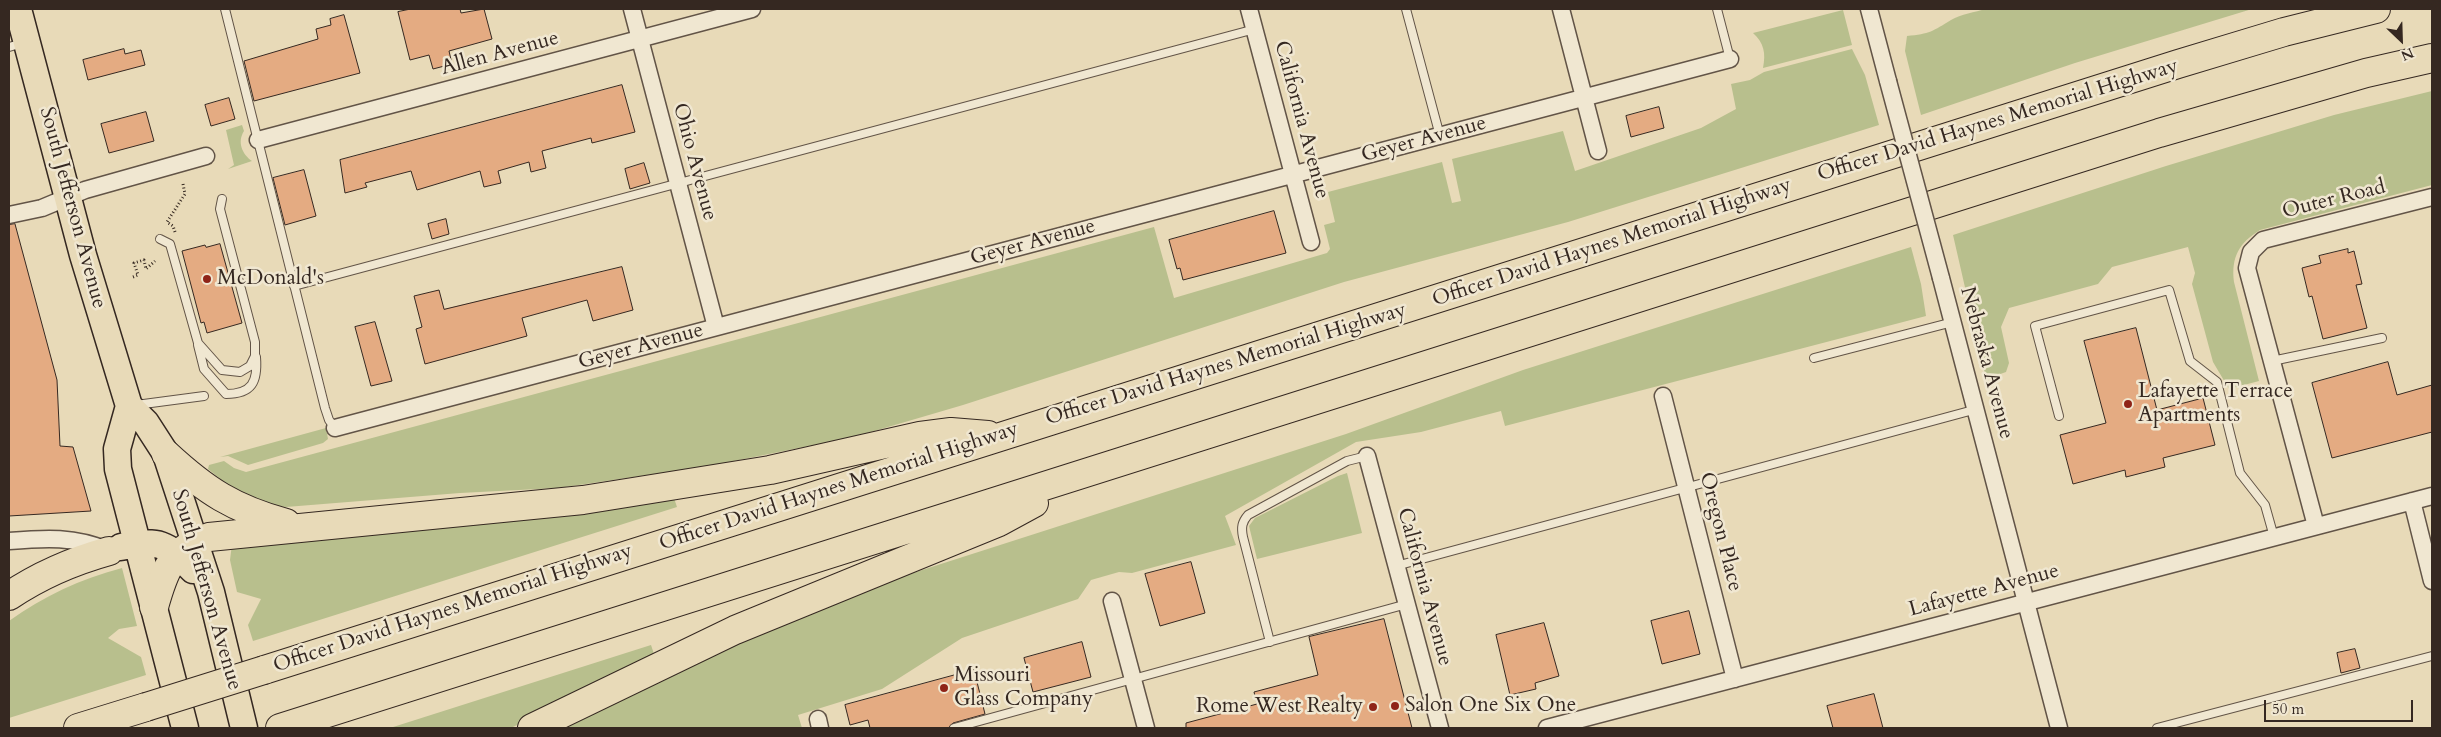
<!DOCTYPE html>
<html>
<head>
<meta charset="utf-8">
<style>
  body { margin:0 }
  #map { position:relative; width:2441px; height:737px; overflow:hidden; background:#e8dab8; font-family:Cardo,serif }
  canvas { display:block }
  .frame { position:absolute; inset:0; border:10px solid #352821; pointer-events:none }
  .north { position:absolute; left:2376px; top:15px; width:50px; height:50px; -webkit-text-stroke:4px #f0e7d1; paint-order:stroke; rotate:156deg; font-size:14px; font-weight:700; line-height:20px; text-align:center; color:#352821 }
  .north::after { content:''; display:block; margin:auto; width:18px; height:22px; background:#352821; clip-path:polygon(50% 0,100% 100%,50% 72%,0 100%) }
  .scale { position:absolute; left:2264px; top:700px; width:149px; height:22px; box-sizing:border-box; border:2px solid #352821; border-top:0; padding-left:6px; font-size:15px; line-height:18px; white-space:nowrap; color:#352821; -webkit-text-stroke:4px #f0e7d1; paint-order:stroke }
</style>
</head>
<body>
<div id="map">
<canvas width="2441" height="737"></canvas>
<div class="frame"></div>
<div class="north">N</div>
<div class="scale">50 m</div>
</div>
<script>
const context = document.querySelector('canvas').getContext('2d');
context.lineJoin = 'round';
function paint(path, color) { context.fillStyle = color; context.fill(path, 'evenodd'); }
function stroke(path, color, width, dash) { context.strokeStyle = color; context.lineWidth = width; context.lineCap = dash ? 'butt' : 'round'; context.setLineDash(dash || []); context.stroke(path); }
function write(font, color, halo, rows, align = 'center') {
  context.font = font + ' Cardo,serif'; context.lineWidth = 5; context.setLineDash([]); context.textBaseline = 'middle'; context.strokeStyle = halo; context.fillStyle = color; for (const [text, x, y, turn = 0] of rows) {
    context.save(); context.translate(x, y); context.rotate((+turn || 0) * Math.PI / 180); context.textAlign = isNaN(turn) ? turn : align; if (halo) context.strokeText(text, 0, 0); context.fillText(text, 0, 0); context.restore();
  }
}
paint(new Path2D(`
  M1986,9h266l-177,54 -154,52 -16,-64 2,-15c23,-2 26,-5 44,-16 10,-6 24,-8 35,-11z
  M1843,10l9,35 -89,23c3,-15 1,-25 -10,-35z
  M1852,49l13,26 14,50 -311,97 -224,60 -381,123 -109,32 -145,29 -151,22 -98,5 -174,14c-34,-3 -53,-17 -78,-38l1,-4 15,-4 10,7 12,4 908,-245 20,71 153,-45 3,-4 -6,-24 11,-3 -7,-30 114,-30 10,41 9,-2 -9,-42 111,-28 12,40 126,-43 35,-19 -5,-25 19,-4 14,-8z
  M2432,91v94l-172,45c-21,13 -29,27 -26,52l25,99 -30,8 -16,-27 -21,-78 3,-11 -7,-26 -76,20 -14,17 -89,24 -8,19 8,36 -3,9 -20,7 -33,-144 213,-69 168,-51z
  M242,125l2,6c-7,11 -2,23 8,30l-24,8 6,-4 -8,-35z
  M1911,247l10,37 5,32 -421,110 -4,-15 -80,21 -65,10 -131,74 11,29 -104,28 -13,-1 -28,8 -13,19 -116,39 -80,51 -84,26 4,13h-249l112,-56 198,-83 483,-155 177,-64z
  M326,428l2,11 -5,4 -75,22 -20,-9 -8,1z
  M1347,473l15,60 -105,26 -8,-33 6,-8 83,-42z
  M674,498l3,9 -424,134 -5,-16 13,-26 -24,-7 -7,-32 2,-16z
  M122,568l15,58 -18,3 -11,9 33,19 5,18 -137,43v-97c35,-25 71,-42 113,-53z
  M651,645l4,12 -144,71h-121z`), '#b8bf8d');
const building = new Path2D(`
  M411,9h49l1,4 23,-4 8,30 -43,12 3,13 -19,5 -4,-14 -19,5 -12,-48z
  M344,15l16,58 -106,28 -10,-40 74,-22 -2,-10 15,-4 -1,-6z
  M124,49l1,5 16,-4 4,15 -57,15 -5,-20z
  M622,85l13,47 -43,11 -1,-5 -49,13 4,17 -15,4 -2,-10 -31,9 3,12 -17,4 -4,-16 -63,19 -6,-19 -46,12 2,4 -22,6 -5,-33z
  M229,98l6,21 -24,7 -6,-21z
  M1659,107l5,21 -33,9 -5,-21z
  M146,112l8,29 -45,12 -8,-29z
  M644,163l6,20 -20,6 -5,-20z
  M304,170l12,46 -31,9 -12,-47z
  M1274,211l12,42 -103,27 -3,-12 -3,1 -8,-29z
  M446,219l3,15 -17,5 -4,-15z
  M15,224l42,156 3,66 13,1 18,64 -82,5v-291z
  M220,244l22,79 -35,10 -3,-11 -3,1 -19,-72 23,-6 1,2z
  M2348,249v4l6,-2 8,33 -6,1 11,43 -44,11 -11,-43 -3,1 -7,-29 19,-5 -2,-7z
  M622,267l11,43 -40,11 -6,-21 -65,18 5,18 -102,28 -9,-35 6,-2 -8,-31 25,-6 5,19z
  M375,322l17,59 -21,5 -16,-59z
  M2136,328l21,82 46,-12 12,47 -52,13 2,9 -39,10 -1,-7 -52,14 -13,-49 46,-12 -22,-82z
  M2388,362l9,33 35,-10v47l-100,26 -20,-75z
  M1191,562l14,51 -45,13 -15,-52z
  M1689,611l11,43 -38,10 -11,-43z
  M1384,619l28,109h-226v-5l71,-19 -3,-12 64,-17 -9,-38z
  M1544,623l15,53 -24,7 1,6 -26,6 -14,-60z
  M1082,642l9,35 -58,15 -9,-34z
  M2355,649l5,19 -19,5 -4,-20z
  M974,670l11,44 -32,9 -5,5h-78l-2,-8 -18,5 -5,-20z
  M1874,694l9,34h-50l-6,-22z`);
paint(building, '#e4ab82');
stroke(building, '#352821', 1);
const service = new Path2D(`
  M225,9l100,399 4,12 6,8
  M1406,9l34,127
  M1717,9l13,50
  M9,47l14,-4
  M160,239l10,5 28,99 24,27 18,2 10,-6 5,-10v-14l-35,-133 2,-10
  M294,286l961,-257
  M198,345l6,24 22,25c26,0 32,-12 30,-37
  M1814,358l139,-36
  M2272,361l110,-23
  M136,405l68,-9
  M2059,416l-24,-90 134,-36 21,71 27,21 23,91 25,32 9,32
  M1396,566l581,-157
  M1270,642l-27,-105c-2,-10 -1,-15 5,-22l99,-54 20,-5
  M954,728l453,-124
  M2157,728l275,-72`);
const minor = new Path2D(`
  M632,9l84,318
  M1249,9l62,233
  M1561,9l37,142
  M1869,9l19,72
  M258,140l494,-131
  M9,215l33,-7 43,-18 121,-34
  M1941,278l118,450
  M1663,396l72,283
  M335,428l1395,-369
  M1367,456l73,272
  M2412,501l20,80
  M2316,526l-69,-258 4,-16 12,-12 169,-43
  M9,541c36,-3 66,-5 100,10
  M1112,601l34,127
  M818,719l2,9
  M1547,728l885,-232`);
const primary = new Path2D(`
  M18,9l65,246 46,151 17,17 20,31 45,138 33,136
  M129,406l-12,43 1,20 67,259
  M121,547c36,-9 47,-3 72,23`);
const motorway = new Path2D(`
  M166,454c40,37 68,55 120,69
  M9,596c31,-21 64,-35 100,-45
  M154,607c10,-36 17,-58 55,-70l374,-37 187,-30 150,-34 31,-4 37,3
  M264,670l1914,-606 106,-32 92,-23
  M78,728l68,-21
  M280,728l1879,-595 207,-60 66,-15
  M532,728l203,-98 264,-108 35,-19`);
stroke(service, '#625447', 10);
stroke(minor, '#625447', 19);
stroke(primary, '#352821', 29);
stroke(motorway, '#352821', 30);
stroke(new Path2D(`
  M175,232l-2,-6 -6,-4 18,-28 -2,-10
  M133,277l5,-2 -4,-12 10,-3 2,9 9,-8`), '#352821', 3, [1, 2.5]);
stroke(service, '#f0e7d1', 8);
stroke(minor, '#f0e7d1', 16);
stroke(primary, '#e8dab8', 26);
stroke(motorway, '#e8dab8', 28);
const minorBridge = new Path2D(`
  M1888,81l53,197`);
const motorwayBridge = new Path2D(`
  M146,707l118,-37`);
stroke(minorBridge, '#625447', 19, []);
stroke(motorwayBridge, '#352821', 30, []);
stroke(minorBridge, '#f0e7d1', 16);
stroke(motorwayBridge, '#e8dab8', 28);
for (const [x, y, r, color] of [
  [207,279,5,"#8f2418"],
  [2128,404,5,"#8f2418"],
  [944,688,5,"#8f2418"],
  [1395,706,5,"#8f2418"],
  [1373,707,5,"#8f2418"]
]) { const dot = new Path2D(); dot.arc(x, y, r, 0, 2 * Math.PI); context.fillStyle = color; context.fill(dot); stroke(dot, '#f0e7d1', 2); }
write('21px', '#352821', '#f0e7d1', [
  ["Allen Avenue",500,54,-15],
  ["California Avenue",1301,120,75],
  ["Officer David Haynes Memorial Highway",1998,121,-17],
  ["Geyer Avenue",1424,140,-15],
  ["Ohio Avenue",694,162,75],
  ["Outer Road",2334,200,-14],
  ["South Jefferson Avenue",72,208,75],
  ["Geyer Avenue",1033,243,-15],
  ["Officer David Haynes Memorial Highway",1612,243,-18],
  ["Geyer Avenue",641,347,-15],
  ["Nebraska Avenue",1986,363,75],
  ["Officer David Haynes Memorial Highway",1226,365,-17],
  ["Officer David Haynes Memorial Highway",839,487,-18],
  ["Oregon Place",1720,532,76],
  ["California Avenue",1424,587,75],
  ["South Jefferson Avenue",206,590,74],
  ["Lafayette Avenue",1984,591,-15],
  ["Officer David Haynes Memorial Highway",453,609,-18]
]);
write('21px', '#352821', '#f0e7d1', [
  ["McDonald's",217,279],
  ["Lafayette Terrace",2138,392],
  ["Apartments",2138,416],
  ["Missouri",954,676],
  ["Glass Company",954,700],
  ["Salon One Six One",1405,706],
  ["Rome West Realty",1363,707,"right"]
], 'left');
</script>
</body>
</html>
